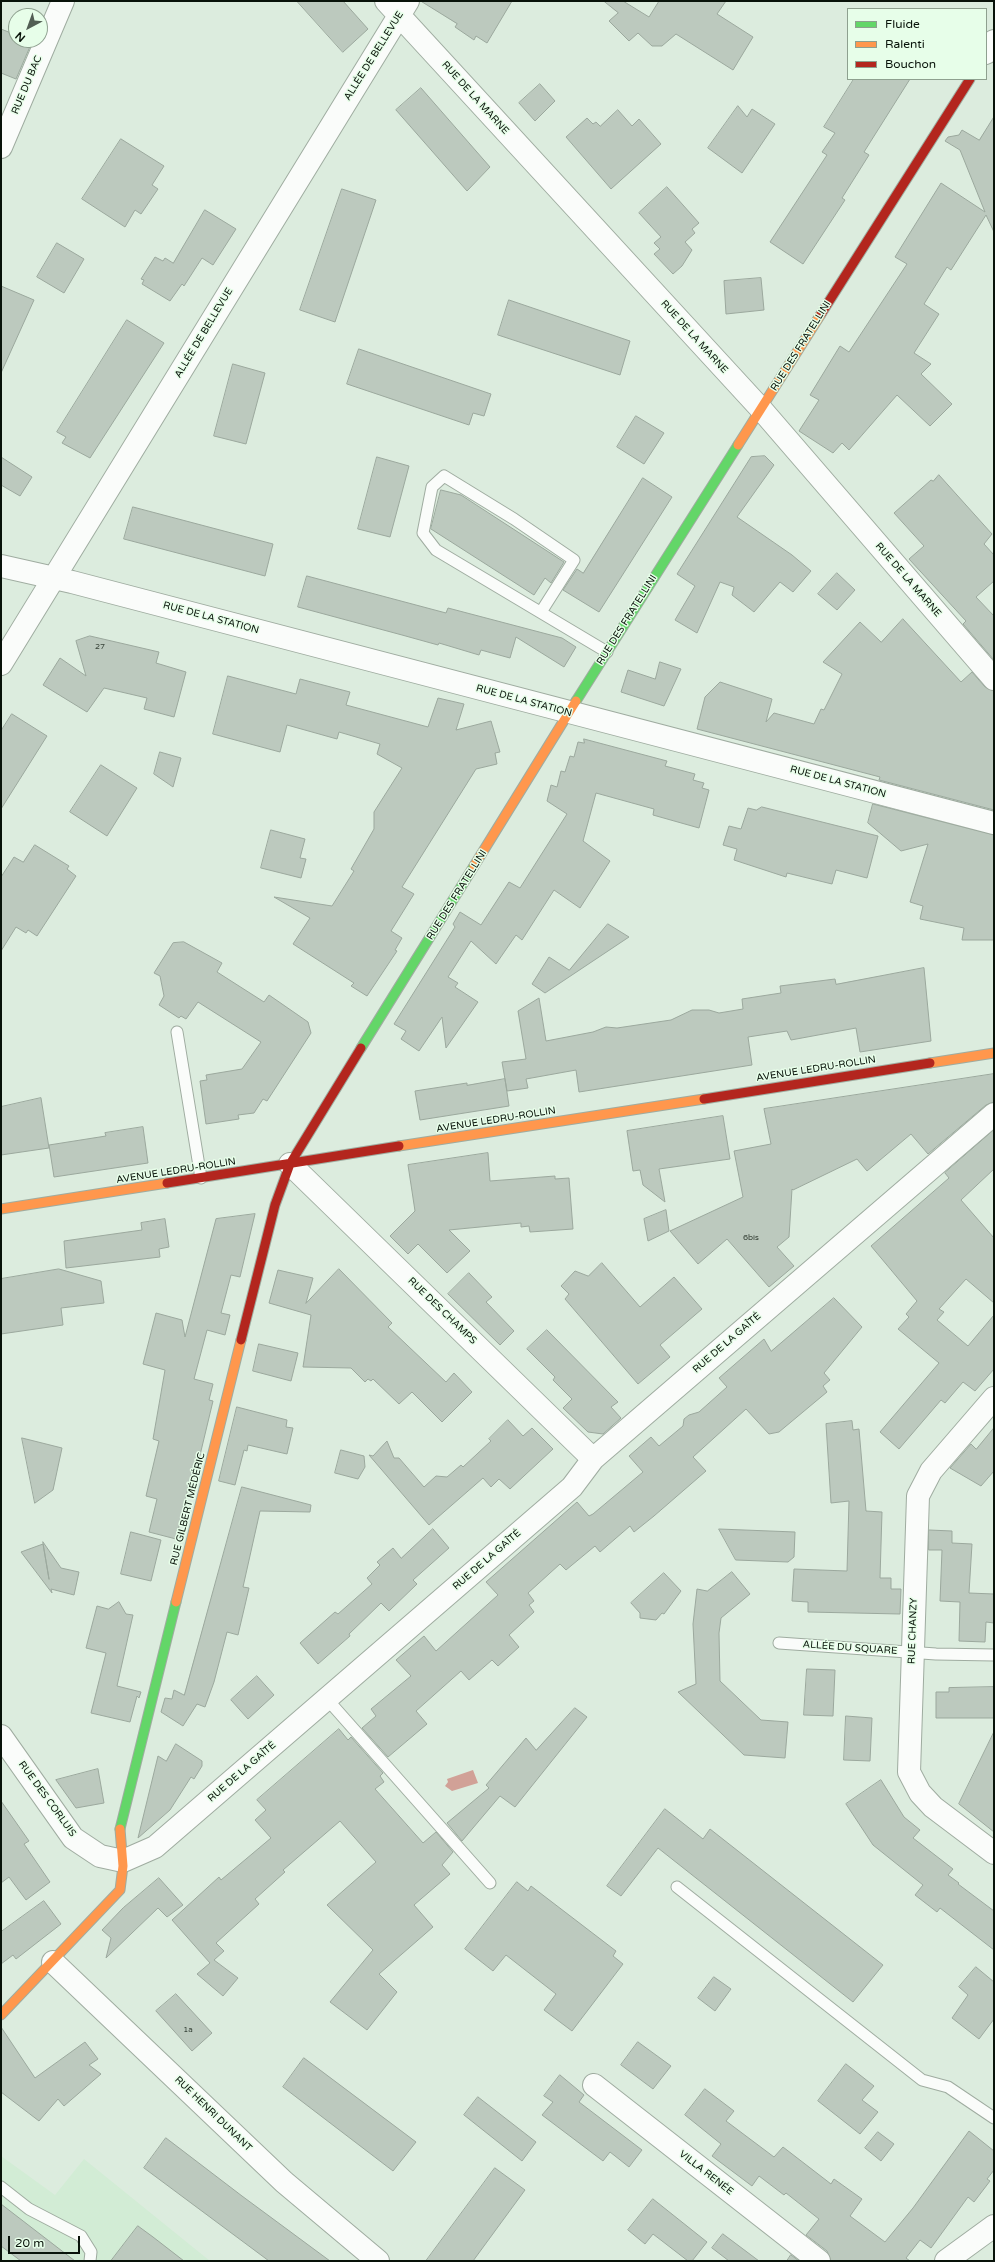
<!DOCTYPE html>
<html>
<head>
<meta charset="utf-8">
<style>
  body { margin:0 }
  #map { position:relative; width:995px; height:2262px; overflow:hidden; background:#dcecde; font-family:"Varela Round",sans-serif }
  canvas { display:block }
  .frame { position:absolute; inset:0; border:2px solid #081209; pointer-events:none }
  .legend { position:absolute; left:847px; top:8px; width:140px; height:72px; box-sizing:border-box; background:#e7fee9; border:1px solid #8ea08f; margin:0; padding:5px 7px; list-style:none; font-size:12px; color:#081209 }
  .legend li { display:flex; align-items:center; gap:8px; height:20px }
  .legend b { width:20px; border:1px solid #8ea08f }
  .north { position:absolute; left:8px; top:8px; width:40px; height:40px; box-sizing:border-box; background:#e7fee9; border:1px solid #8ea08f; border-radius:50%; rotate:221deg; font-size:11px; font-weight:700; line-height:16px; text-align:center; color:#081209 }
  .north::after { content:''; display:block; margin:auto; width:14px; height:18px; background:#525e54; clip-path:polygon(50% 0,100% 100%,50% 72%,0 100%) }
  .scale { position:absolute; left:8px; top:2236px; width:72px; height:18px; box-sizing:border-box; border:2px solid #081209; border-top:0; padding-left:5px; font-size:12px; line-height:14px; white-space:nowrap; color:#081209; -webkit-text-stroke:3px #e7fee9; paint-order:stroke }
</style>
</head>
<body>
<div id="map">
<canvas width="995" height="2262"></canvas>
<div class="frame"></div>
<ul class="legend">
<li><b style="height:5px;background:#63d668"></b>Fluide</li>
<li><b style="height:5px;background:#ff974d"></b>Ralenti</li>
<li><b style="height:5px;background:#b3261e"></b>Bouchon</li>
</ul>
<div class="north">N</div>
<div class="scale">20 m</div>
</div>
<script>
const context = document.querySelector('canvas').getContext('2d');
context.lineJoin = 'round';
function paint(path, color) { context.fillStyle = color; context.fill(path, 'evenodd'); }
function stroke(path, color, width, dash) { context.strokeStyle = color; context.lineWidth = width; context.lineCap = dash ? 'butt' : 'round'; context.setLineDash(dash || []); context.stroke(path); }
function write(font, color, halo, rows, align = 'center') {
  context.font = font + ' "Varela Round",sans-serif'; context.lineWidth = 3; context.setLineDash([]); context.textBaseline = 'middle'; context.strokeStyle = halo; context.fillStyle = color; for (const [text, x, y, turn = 0] of rows) {
    context.save(); context.translate(x, y); context.rotate((+turn || 0) * Math.PI / 180); context.textAlign = isNaN(turn) ? turn : align; if (halo) context.strokeText(text, 0, 0); context.fillText(text, 0, 0); context.restore();
  }
}
paint(new Path2D(`
  M1,2156l54,39 29,-36 126,102h-209z`), '#d2ecd5');
paint(new Path2D(`
  M473,1770l5,13 -26,8 -7,-5 3,-4 -1,-3z`), '#d1a197');
const building = new Path2D(`
  M297,1h46l25,28 -25,23z
  M421,1h91l-25,42 -11,-7 -2,4 -19,-13 2,-3z
  M604,1h19l26,16 10,-16h67l-9,13 36,23 -20,33 -57,-36 -14,12h-10l-14,-13 -9,8 -20,-20 9,-8z
  M1,29l15,6v5l16,2 -16,37 -15,-6z
  M854,79h56l-46,73 5,3 -27,43 3,2 -42,64 -33,-22 57,-87 -5,-3 13,-19 -11,-6z
  M540,84l15,17 -20,20 -16,-18z
  M421,88l69,79 -23,24 -71,-81z
  M738,106l9,11 5,-8 23,15 -33,49 -34,-25z
  M618,110l14,16 7,-7 22,25 -50,45 -45,-52 21,-19 6,6 3,-2 4,4z
  M994,117v115l-8,-17 -35,55 -4,-3 -23,37 15,10 -25,39 17,11 -10,10 31,30 -22,22 -33,-31 -48,55 -7,-7 -9,10 -34,-22 20,-31 -9,-5 30,-49 9,6 58,-88 -12,-7 46,-74 44,29 -25,-62 -15,-9 3,-4 11,-2 3,-5 17,10z
  M121,139l43,27 -12,19 6,4 -17,25 -6,-4 -10,17 -43,-28z
  M667,187l32,36 -7,6 3,4 -10,9 7,8 -10,16 -9,8 -19,-20 6,-5 -6,-6 7,-6 -22,-24z
  M342,189l34,11 -41,122 -35,-12z
  M205,210l31,19 -23,36 -11,-7 -18,28 -2,-2 -12,17 -28,-17 2,-4 -3,-1 14,-22 8,4 2,-3 8,5z
  M57,243l27,16 -20,34 -27,-16z
  M761,278l3,32 -38,4 -2,-33z
  M1,286l33,14 -33,73z
  M509,300l121,41 -10,34 -122,-40z
  M127,320l37,23 -74,115 -28,-15 4,-6 -9,-5z
  M359,349l132,45 -7,22 -11,-3 -4,12 -122,-41z
  M233,364l32,9 -19,71 -32,-8z
  M636,416l28,17 -20,31 -27,-17z
  M765,456l9,9 -37,52 55,38 19,16 -18,21 -13,-10 -26,30 -22,-17 2,-8 -14,-5 -23,51 -22,-13 20,-34 -18,-12 74,-117z
  M1,457l31,20 -12,19 -19,-11z
  M377,457l32,9 -19,71 -32,-8z
  M939,475l53,59 -8,10 10,11v26l-18,16 18,19v44l-31,-36 3,-3 -57,-62 15,-13 -30,-33 37,-33 2,1z
  M643,478l29,19 -73,115 -36,-22 14,-21 6,4z
  M441,490l20,5 103,67 -13,21 -6,-5 -11,17 -103,-66z
  M133,507l140,37 -8,32 -141,-37z
  M837,573l18,17 -18,20 -19,-16z
  M307,576l139,37 2,-5 114,30 14,9 -12,20 -48,-30 -6,21 -29,-8 -2,5 -40,-12 -1,2 -36,-10 -104,-28z
  M903,619l58,63 11,-10 13,15 9,4v119l-115,-30 1,-3 -183,-48 8,-32 15,-15 52,17 -6,23 8,-9 40,11 7,-15 3,1 18,-36 -19,-12 37,-40 21,20z
  M90,636l69,16 -3,11 30,9 -12,45 -30,-8 3,-11 -43,-10 -17,24 -44,-27 17,-27 26,18 -10,-35z
  M660,662l21,7 -17,37 -43,-14 7,-22 27,9z
  M228,676l68,18 4,-15 50,13 -4,13 82,22 10,-29 26,6 -8,26 35,-9 9,31 -5,1 2,11 -21,5 -74,118 12,7 -23,37 11,7 -7,12 2,1 -30,45 -16,-10 3,-3 -61,-39 17,-26 -36,-21 58,9 22,-35 -3,-2 23,-40v-17l28,-44 -25,-14 3,-10 -41,-12 -2,7 -50,-14 -7,27 -67,-18z
  M12,714l35,22 -46,73v-78z
  M584,739l83,22 -2,5 30,8 -2,6 11,3 -2,5 7,2 -10,38 -46,-13 1,-6 -58,-16 -13,48 27,20 -30,47 -26,-18 -32,50 -6,-5 -20,29 -25,-23 -23,36 10,6 -3,4 23,15 -32,46 -4,-31 -23,34 -18,-12 5,-8 -12,-7 61,-97 -2,-3 7,-12 21,13 28,-43 11,6 47,-74 -20,-13 4,-16 6,2 4,-16 4,1 5,-16 4,1 4,-15 6,1z
  M160,752l21,6 -8,29 -19,-13z
  M101,765l36,23 -30,48 -37,-24z
  M873,804l121,31v105h-32l2,-12 -44,-9 3,-13 -13,-4 18,-58 -27,7 -33,-28z
  M762,807l116,29 -11,42 -31,-8 -4,14 -45,-11 -1,4 -52,-17 3,-11 -14,-4 6,-19 12,3 7,-21 8,2z
  M271,830l34,9 -5,19 6,1 -5,19 -40,-10z
  M35,845l34,21 -2,3 9,7 -39,60 -9,-6 -2,3 -10,-6 -15,24v-74l13,-20 9,5z
  M608,924l21,13 -84,56 -13,-9 17,-27 20,13z
  M184,942l38,21 -5,9 47,30 5,-7 39,27 3,11 -44,68 -4,-2 -9,14 -16,2 1,4 -33,5 -6,-43 7,-1 -1,-5 36,-6 19,-27 -63,-40 -12,17 -5,-3 -2,2 -20,-13 5,-9 -4,-20 -6,-3 19,-30z
  M924,968l7,73 -71,11 -4,-24 -65,12 -4,-9 -39,6 4,28 -173,27 -3,-22 -50,9 2,9 -21,3 -5,-29 24,-3 -8,-48 21,-13 7,43 47,-9 13,-5 11,1 54,-8 21,-10h17l10,3 24,-4 -1,-10 39,-6 -1,-7 55,-7 1,5z
  M994,1074v28l-8,3 -58,49 -17,-20 -44,37 -10,-12 -64,31 -1,-1 -3,48 -12,10 17,19 -25,21 -42,-48 -29,25 -28,-33 73,-34 -9,-46 37,-7 -7,-35z
  M505,1079l4,27 -89,14 -5,-29 52,-8v2z
  M41,1098l8,50 -48,7v-48z
  M723,1116l7,43 -71,10 6,33 -22,-17 -3,-15 -7,1 -6,-40z
  M143,1127l5,36 -94,14 -5,-32 57,-9 -1,-3z
  M994,1130v39l-33,31 33,38v65l-28,-24 -27,30 5,3 -7,8 31,26 26,-31v54l-19,22 -12,-9 -18,21 -4,-3 -42,49 -19,-17 59,-69 -41,-34 11,-12 -3,-3 11,-13 -46,-55 78,-68 -4,-5z
  M488,1153l2,28 65,-5v3l14,-1 4,51 -43,3 -1,-6 -8,1v-4l-72,7 21,21 -23,22 -29,-29 -10,10 -18,-18 25,-25 -7,-46z
  M666,1210l3,21 -21,10 -4,-22z
  M255,1214l-15,63 -9,-2 -10,38 9,2 -5,20 -18,-5 -13,49 19,5 -4,16 4,1 -18,75 -4,-1 -15,64 -27,-7 8,-33 -11,-3 13,-55 -6,-2 12,-69 -22,-6 13,-51 26,7 3,17 31,-118z
  M165,1219l4,28 -10,2 1,8 -94,11 -2,-27 78,-11 -1,-7z
  M602,1263l38,44 34,-30 28,32 -42,36 10,12 -32,27 -73,-85 4,-5 -8,-8 14,-15 13,5z
  M59,1269l42,12 3,22 -43,5 2,17 -62,9v-55z
  M339,1269l53,54 -4,4 58,55 8,-9 18,19 -30,30 -30,-30 -13,12 -26,-25 -2,2 -3,-2 -3,3 -14,-14 -48,-1 8,-52 -42,-12 9,-33 35,8 -7,25z
  M469,1273l23,24 -6,5 28,29 -14,14 -52,-51z
  M834,1298l28,29 -38,46 6,7 -7,6 4,6 -48,40 -10,2 -23,-25 -53,48 13,14 -52,45 -20,16 -4,-6 -30,26 -5,-6 -29,24 -6,-6 -32,29 6,8 -5,4 5,7 -25,23 10,12 -21,19 -6,-6 -23,20 -8,-9 -45,40 11,13 -39,33 -26,-29 14,-12 -5,-7 40,-33 -15,-16 28,-24 12,15 62,-56 -12,-13 91,-80 12,14 4,-2 50,-42 -14,-16 22,-19 8,9 24,-20 1,-7 5,-4 10,-3 28,-25 -8,-9 45,-39 7,12z
  M547,1330l71,72 -7,5 10,11 -18,16 -15,-2 -25,-24 9,-9 -19,-19 2,-3 -28,-28z
  M259,1344l39,9 -7,28 -38,-10z
  M237,1407l50,13 -1,7 7,1 -6,26 -39,-9 -1,6 -3,-1 -9,35 -16,-4z
  M508,1420l15,16 9,-8 21,21 -43,40 -11,-10 -8,8 -8,-9 -54,47 -60,-70 4,1 14,-15 7,17h5l25,29 12,-11 11,1 14,-12 2,2 28,-26 -2,-2z
  M852,1421l1,9 6,-1 7,82 16,1 -2,66h11v11h10l-1,25 -92,-2v-10l-16,-1 2,-32 53,2 2,-70 -18,2 -5,-79z
  M994,1428v43l-13,15 -31,-18 21,-24 5,5z
  M22,1438l40,10 -9,42 -18,13z
  M341,1450l23,6 1,11 -7,12 -23,-6z
  M242,1487l69,18 -1,7 -50,-1 -17,76 6,1 -11,47 -11,-3 -13,50 -9,25 -8,-3 -14,22 -22,-14 4,-14 7,1 2,-9 10,5z
  M433,1529l16,19 -36,32 4,4 -28,27 -8,-8 -32,31 1,2 -32,28 -18,-21 35,-31 3,2 34,-30 -5,-6 13,-13 -3,-3 16,-14 8,10z
  M719,1529l76,3 -1,25 -6,5 -52,-2z
  M929,1530l23,1v12l20,1 -3,49 25,1v29l-8,-1 -1,20 -26,-1 1,-39 -20,-1 2,-51h-13z
  M131,1532l30,8 -10,41 -30,-7z
  M43,1542l18,26 18,4 -5,23 -23,-6 1,4 -31,-41 22,-8 6,35z
  M732,1572l18,22 -29,24 -2,15 1,48 41,39 27,2 -3,36 -41,-3 -66,-63 18,-8 -3,-60 4,-35 10,2z
  M664,1573l17,18 -17,23 -2,-1 -6,7 -16,-2v-5l-9,-10z
  M119,1602l7,12 7,1 -16,71 24,6 -2,6 -2,-2 -7,26 -39,-9 15,-60 -20,-5 11,-42 11,3z
  M807,1669l28,1 -2,46 -29,-1z
  M257,1676l17,19 -26,24 -17,-19z
  M994,1687v31h-58v-26h13v-4z
  M575,1708l12,9 -72,90 -15,-11 -38,45 -15,-18 42,-35 -3,-3 40,-47 10,12z
  M846,1716l26,2 -2,43 -26,-1z
  M339,1729l9,11 3,-3 32,36 -3,3 4,6 -9,7 48,54 13,-11 17,20 -11,13 8,9 -36,31 19,22 -54,47 18,18 -30,38 -37,-28 43,-52 -46,-45 49,-43 -36,-41 -57,49 2,2 -30,27 4,5 -43,39 8,8 -10,9 24,18 -15,18 -26,-22 13,-11 -38,-43 47,-43 2,3 50,-42 -16,-18 11,-10 -9,-10z
  M994,1732v100l-35,-28z
  M176,1744l26,17v5l-8,13 -3,-2 -21,33 -32,28 20,-82 8,5z
  M98,1769l6,34 -28,5 -20,-28z
  M881,1780l23,37 16,13 -7,8 40,31 -5,6 11,8 -1,1 36,27v39l-54,-42 -3,4 -22,-17 8,-10 -50,-40 -27,-41z
  M1,1801l28,40 -5,3 26,38 -24,18 -17,-23 -8,6z
  M665,1809l38,30 7,-10 173,136 -30,37 -195,-154 -37,48 -14,-10z
  M159,1878l24,27 -16,12 -9,-9 -52,50 5,-20 -9,-8 21,-22z
  M517,1882l11,9 3,-5 85,65 -3,5 10,8 -51,67 -28,-21 12,-16 -50,-39 -13,16 -28,-22z
  M44,1901l17,23 -45,35 -3,-4 -12,9v-32z
  M976,1967l18,15v37l-15,20 -27,-21 16,-23 -9,-8z
  M714,1977l17,12 -16,22 -17,-13z
  M176,1994l36,39 -20,18 -36,-40z
  M1,2027l34,51 50,-36 13,17 -9,6 12,9 -37,32 -6,-7 -19,22 -38,-29z
  M638,2042l33,24 -18,23 -32,-24z
  M304,2058l112,84 -23,29 -110,-84z
  M846,2064l28,22 -12,14 16,12 -18,22 -42,-33z
  M560,2075l24,20 -5,7 63,48 -13,17 -19,-15 -7,9 -61,-46 11,-13 -9,-6z
  M705,2089l29,22 -8,10 48,36 9,-10 48,37 3,-5 28,20 -12,17 35,26 28,-34 56,-77 25,20v19l-7,9 3,2 -16,21 -6,-5 -37,51 -11,-8 -14,18 4,3h-79l-4,-10 -21,-16 13,-16 -33,-26 -2,2 -25,-19 -7,10 -40,-30 9,-12 -36,-29z
  M478,2097l58,45 -14,19 -58,-46z
  M878,2132l16,12 -13,17 -16,-13z
  M166,2138l76,58 88,65h-61l-125,-93z
  M495,2168l30,22 -52,71h-47z
  M653,2199l54,43 -15,19h-4l-35,-27 -8,10 -17,-14z
  M1,2204l74,57h-54l-20,-15z
  M138,2226l15,11 31,24h-73z
  M723,2234l36,27h-30l-17,-13z
  M791,2255l8,6h-12z`);
paint(building, '#bcc9be');
stroke(building, '#9ba89d', 1);
const lane = new Path2D(`
  M541,612l33,-52 -60,-41 -70,-43 -12,11 -9,46 13,17 171,102
  M177,1032l24,146
  M779,1643l157,11 58,1
  M327,1699l163,184
  M677,1887l245,193 26,7 46,31
  M1,2187l28,22 52,27 10,16 -1,9`);
const street = new Path2D(`
  M386,1l375,408 233,270
  M986,53l8,-12
  M1,147l62,-146
  M1,566l71,16 922,241
  M1,664l407,-663
  M290,1164l303,295
  M994,1398l-63,73 -13,25 -9,276 11,21 13,14 61,46
  M1,1736l72,102 27,18 23,5 32,-14 417,-360 21,-28 401,-345
  M53,1962l231,220 94,79
  M594,2085l225,176
  M946,2261l48,-35`);
const fast = new Path2D(`
  M576,701l162,-256
  M361,1048l113,-182
  M120,1829l56,-227`);
const slow = new Path2D(`
  M738,445l83,-131
  M474,866l102,-165
  M930,1063l64,-10
  M399,1146l305,-47
  M1,1209l166,-26
  M176,1602l65,-262
  M1,2015l119,-125 3,-24 -3,-37`);
const jam = new Path2D(`
  M821,314l149,-235
  M704,1099l226,-36
  M167,1183l232,-37
  M241,1340l34,-135 15,-41 71,-116`);
stroke(lane, '#9faca0', 13);
stroke(street, '#9faca0', 24);
stroke(fast, '#9faca0', 11);
stroke(slow, '#9faca0', 11);
stroke(jam, '#9faca0', 11);
stroke(lane, '#fafcfa', 11);
stroke(street, '#fafcfa', 22);
stroke(fast, '#63d668', 9);
stroke(slow, '#ff974d', 9);
stroke(jam, '#b3261e', 9);
write('8px', '#354036', null, [
  ["27",100,647],
  ["6bis",751,1238],
  ["1a",188,2030]
]);
write('10px', '#081209', '#e7fee9', [
  ["ALLÉE DE BELLEVUE",374,56,-58],
  ["RUE DU BAC",27,85,-67],
  ["RUE DE LA MARNE",475,98,48],
  ["ALLÉE DE BELLEVUE",204,333,-59],
  ["RUE DE LA MARNE",694,337,48],
  ["RUE DES FRATELLINI",801,346,-58],
  ["RUE DE LA MARNE",908,580,49],
  ["RUE DE LA STATION",211,618,15],
  ["RUE DES FRATELLINI",627,620,-58],
  ["RUE DE LA STATION",524,701,15],
  ["RUE DE LA STATION",838,782,15],
  ["RUE DES FRATELLINI",457,895,-58],
  ["AVENUE LEDRU-ROLLIN",816,1069,-9],
  ["AVENUE LEDRU-ROLLIN",496,1120,-9],
  ["AVENUE LEDRU-ROLLIN",176,1171,-9],
  ["RUE DES CHAMPS",442,1311,44],
  ["RUE DE LA GAÎTÉ",727,1343,-41],
  ["RUE GILBERT MÉDÉRIC",188,1509,-76],
  ["RUE DE LA GAÎTÉ",487,1560,-41],
  ["RUE CHANZY",913,1631,-88],
  ["ALLÉE DU SQUARE",850,1648,4],
  ["RUE DE LA GAÎTÉ",242,1772,-41],
  ["RUE DES CORLUIS",47,1799,54],
  ["RUE HENRI DUNANT",213,2114,44],
  ["VILLA RENÉE",706,2173,38]
]);
</script>
</body>
</html>
